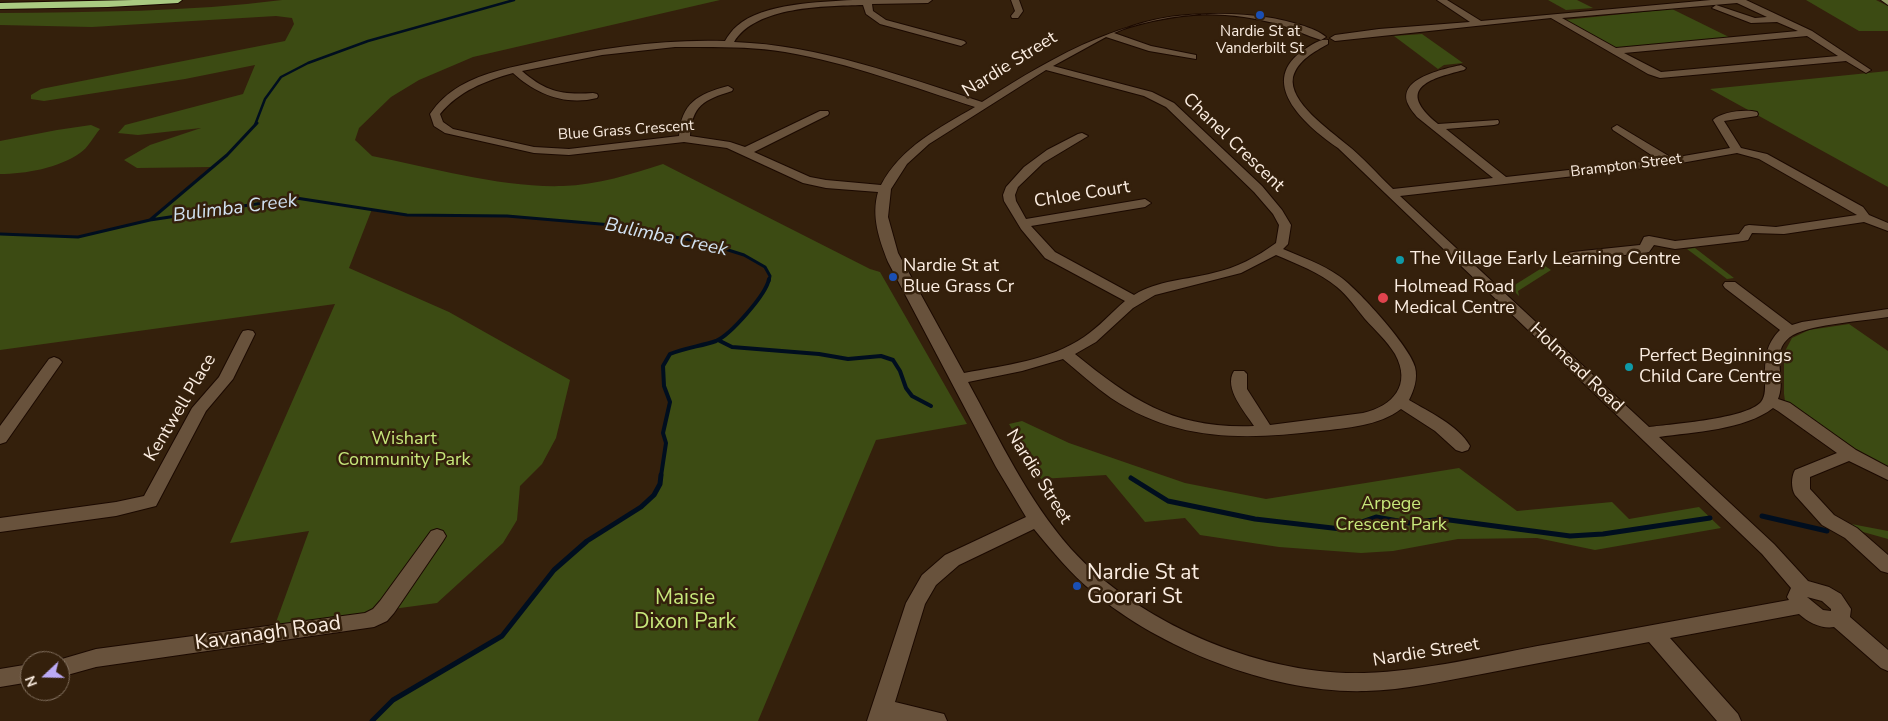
<!DOCTYPE html>
<html>
<head>
<meta charset="utf-8">
<style>
  body { margin:0 }
  #map { position:relative; width:1888px; height:721px; overflow:hidden; background:#34200c; font-family:"Nunito Sans",sans-serif }
  canvas { display:block }
  .north { position:absolute; left:20px; top:651px; width:50px; height:50px; box-sizing:border-box; background:#34200c; border:1px solid #847261; border-radius:50%; rotate:249deg; font-size:14px; font-weight:700; line-height:20px; text-align:center; color:#fbede1 }
  .north::after { content:''; display:block; margin:auto; width:18px; height:22px; background:#bbaaf6; clip-path:polygon(50% 0,100% 100%,50% 72%,0 100%) }
</style>
</head>
<body>
<div id="map">
<canvas width="1888" height="721"></canvas>
<div class="north">N</div>
</div>
<script>
const context = document.querySelector('canvas').getContext('2d');
context.lineJoin = 'round';
function paint(path, color) { context.fillStyle = color; context.fill(path, 'evenodd'); }
function stroke(path, color, width, dash) { context.strokeStyle = color; context.lineWidth = width; context.lineCap = dash ? 'butt' : 'round'; context.setLineDash(dash || []); context.stroke(path); }
function write(font, color, halo, rows, align = 'center') {
  context.font = font + ' "Nunito Sans",sans-serif'; context.lineWidth = 5; context.setLineDash([]); context.textBaseline = 'middle'; context.strokeStyle = halo; context.fillStyle = color; for (const [text, x, y, turn = 0] of rows) {
    context.save(); context.translate(x, y); context.rotate((+turn || 0) * Math.PI / 180); context.textAlign = isNaN(turn) ? turn : align; if (halo) context.strokeText(text, 0, 0); context.fillText(text, 0, 0); context.restore();
  }
}
paint(new Path2D(`
  M282,0h438l-247,57 -54,23 -28,17 -32,31 -4,12 17,16c61,12 130,32 191,30 34,-1 69,-12 100,-22l207,105 10,3 87,152 -91,16 -118,281h-386l21,-21 109,-64 52,-66 33,-29 54,-34 13,-12 6,-11 6,-41 -3,-10 7,-31 -6,-16 -1,-20 7,-12 12,-5 36,-9 40,-38 10,-16 2,-10 -5,-9 -21,-12 -38,-12 -94,-18 -105,-9 -100,-1 -35,-6 -23,59 100,44 121,68 -14,58 -14,26 -22,22 -3,34 -14,23 -66,60 -162,22 34,-94 -79,12 105,-239 -335,46v-116l78,3 72,-17 62,-53 -75,1 -13,-8 26,-15 51,-17 -63,7 -20,-2 7,-8 118,-31 12,-29 -70,14 -141,22 -13,-2v-4l10,-6 244,-48 9,-17 -2,-6 -16,-2 -184,11 -92,-2v-12c94,-1 188,-1 282,-13z
  M1548,0h29l16,8 -27,2z
  M1806,0h70l12,6v25h-29z
  M1672,9l59,29 -116,10 -51,-28z
  M1422,34l41,29 -19,2 -6,4 -44,-33z
  M1888,71v116l-178,-98z
  M91,125l9,4c-6,7 -12,19 -20,24 -21,15 -55,21 -80,21v-33l57,-11z
  M1695,248l39,30 -7,1 -40,-30z
  M1545,266l6,4 -33,21 1,5 -13,-13 7,3z
  M1849,324l39,27v117l-13,-6 -90,-61 -1,-7v-41l8,-15 17,-8z
  M1022,421l47,22 116,40 81,16 193,-31 58,43 95,-9 17,17 70,-12 22,21 -126,22 -58,-12 -79,1 -65,12 -32,2 -82,-6 -79,-12 -15,-17 -40,4 -39,-47 -65,4 -32,-55z
  M1846,523l42,8v8l-32,-9z`), '#3c4b13');
stroke(new Path2D(`
  M255,125l10,-26 16,-22 27,-14 60,-22 146,-41`), '#000e1f', 2.5);
stroke(new Path2D(`
  M150,220l77,-65 30,-32
  M0,234l78,3 72,-17 146,-22 111,17 100,1 105,9 94,18 38,12 21,12 5,9 -1,5`), '#000e1f', 3);
stroke(new Path2D(`
  M718,340l14,7 87,7 29,5 33,-3 12,4 7,11 6,17 6,8 19,10
  M661,476l5,-33 -3,-10 7,-31 -6,-16 -1,-20 7,-12c15,-6 31,-8 46,-13 14,-6 50,-46 53,-62`), '#000e1f', 4);
stroke(new Path2D(`
  M1131,478l37,23 87,18 86,10 35,-12 33,6 33,-4 128,17 33,-2 107,-16
  M1762,516l65,15
  M372,721l21,-21 109,-64 52,-66 33,-29 54,-34 13,-12 6,-11 1,-9`), '#000e1f', 5);
const minor = new Path2D(`
  M853,0h79l-4,3 -56,1 1,7 13,9 78,21 2,2 -5,3 -81,-22 -14,-10 -3,-9c-38,1 -107,1 -129,37 86,3 167,34 248,60 94,-60 172,-102 290,-84 15,3 43,9 54,19l-5,3c-14,-4 -27,-11 -40,-15 -55,-16 -115,-15 -167,8l37,13 45,9v4l-47,-8 -43,-14 -53,29 99,26 22,11 88,83 20,24 9,15 -3,19 -5,5c19,8 39,15 56,27 18,12 71,71 76,91 3,12 -1,23 -6,33 20,12 49,25 61,46l-2,4 -6,2 -6,-2 -21,-19 -34,-22c-22,17 -55,19 -81,22 -75,9 -143,11 -209,-33 -17,-12 -32,-26 -48,-39l-41,12 -54,11c32,58 59,117 103,167 68,75 192,127 293,124 62,-2 124,-18 185,-29 81,-15 159,-29 240,-44l-2,-3 4,-9 -29,-34 -424,-406c-29,-20 -81,-63 -37,-96 7,-5 19,-14 27,-12v4c-14,8 -30,16 -35,33 -5,25 37,53 53,67 17,13 31,30 47,45l100,-11 -76,-61c-3,-4 -7,-8 -9,-13 -11,-26 36,-35 53,-39l5,3 -2,2c-36,9 -69,19 -26,54l60,-4 1,2 -1,2 -4,1 -48,4 60,48 153,-17 -46,-30 -1,-2 5,-3 55,33 58,-10 -17,-28c8,-8 32,-11 44,-8l1,2 -1,2 -33,5 17,27 26,6 96,53 6,8 19,8v8l-24,-9 -80,12 -32,-1 -4,7 -5,1 -68,8 -21,-4 -5,7 -5,1 -67,7 -5,5 -5,1 -7,-4 8,-9 5,-1 67,-7 4,-8 5,-1 26,5 64,-7 6,-8 4,-1 27,2 81,-12 -98,-56 -22,-6 -67,12 -270,31 249,231c23,-3 97,-8 112,-25 5,-6 4,-16 4,-23 0,-20 0,-34 15,-49l-55,-42 -2,-3 2,-3h10l57,43 10,-3 86,-13v8c-25,4 -74,7 -95,18 -5,3 -10,8 -12,14 -5,16 4,34 -3,50l12,4 66,47 32,17v13l-39,-19 -39,16v12l24,26 23,13 31,27v18l-7,-2 -36,-33 -23,-13 -27,-30c-4,-7 -4,-18 0,-25l42,-17 -59,-42 -5,-3c-28,22 -80,24 -114,29l115,107 34,37 21,6 12,7 10,15 -1,8 38,33v21l-7,-3 -47,-41c-12,2 -25,-4 -35,-13l-129,24 68,76 3,7h-24l-68,-79c-56,11 -112,21 -167,32 -39,7 -77,16 -116,17 -91,3 -204,-41 -273,-99 -22,-18 -41,-41 -59,-63l-75,36 -23,20 -11,19 -30,98 49,12 3,7h-80l39,-118 16,-28 23,-20 81,-38 -30,-50 -108,-205c-9,-23 -17,-46 -10,-70l-52,-4 -23,-5 -76,-35 -43,-6 -115,13 -35,-2 -89,-20 -11,-7 -4,-12c8,-12 18,-21 30,-28 24,-14 53,-19 80,-25 61,-13 123,-22 185,-20 3,-5 7,-11 12,-15 26,-23 83,-24 116,-26zM675,47c37,0 74,-1 110,5 65,11 127,35 190,55 -36,21 -74,40 -94,78l-55,-5 -16,-3 -56,-25 74,-37 1,-2 -1,-2h-8l-75,36 -15,-5 -40,-6c2,-31 14,-36 42,-45l1,-2 -5,-3c-30,8 -47,17 -49,50l-110,13 -35,-2 -81,-18 -10,-7 -3,-8c19,-23 45,-33 73,-41 23,21 52,33 84,25l1,-2 -1,-2 -4,-1c-31,2 -47,-1 -71,-22l80,-16zM1046,70l98,26 22,11 88,85 19,22 6,11 -3,18c-19,14 -40,25 -63,30 -26,7 -55,7 -79,22l-79,-43 -24,-26 114,-19 6,-4 -6,-4 -119,20 -10,-18 -1,-6 3,-8 25,-24 45,-27 -6,-3 -4,1 -31,16 -23,17 -18,20 -3,8 1,6 17,28 24,29 80,43c-14,12 -26,26 -41,36 -35,24 -79,28 -120,36l-66,-120 -10,-36 3,-28 16,-25 22,-20zM1276,255c21,9 43,17 61,32 11,9 19,21 28,32 10,11 22,22 30,35 17,31 -2,52 -32,59l-93,12 -23,-36v-15l-3,-3h-10c-11,17 11,41 20,55 -79,3 -120,-24 -179,-72l21,-12 37,-34 22,-13 86,-22zM1807,597l15,4 9,8v2l-8,-1z
  M1011,0h8l4,11 -5,7h-6l-1,-2 4,-5z
  M1437,0h10l34,21 230,-21h35l66,31 59,39 -5,3 -20,-12 -186,17 -12,-4 -97,-56 -216,23 -5,-3 5,-3 44,-6 91,-7zM1737,3l30,14 -12,1 -39,-13 -4,3 39,15 26,-1 21,9 -182,17 -54,-30zM1807,36l31,20 -177,16 -37,-19z
  M248,330l5,1 2,3 -22,45 -27,32 -50,95 -40,10 -116,16v-14l116,-16 28,-6 48,-88 27,-31 22,-43 2,-3z
  M54,357l5,2 3,3 -56,80 -6,2v-18l49,-67z
  M437,529l6,2 3,5 -3,5 -49,72 -7,8 -13,6 -278,40 -36,10v-16h-5l41,-12 269,-36 8,-4 7,-8 51,-70z
  M30,664v18l-30,5v-18z`);
const major = new Path2D(`
  M1881,0h7v5z`);
const highway = new Path2D(`
  M133,0h49l-4,3 -70,4 -108,2v-6z`);
stroke(minor, '#1b0900', 2);
stroke(major, '#1b0900', 2);
stroke(highway, '#1b0900', 2);
paint(minor, '#68523c');
paint(major, '#909a65');
paint(highway, '#aaca81');
for (const [x, y, r, color] of [
  [1260,15,5,"#1a4fb4"],
  [1400,260,5,"#0f9aa8"],
  [893,277,5,"#1a4fb4"],
  [1383,298,6,"#e0444e"],
  [1629,367,5,"#0f9aa8"],
  [1077,586,5,"#1a4fb4"]
]) { const dot = new Path2D(); dot.arc(x, y, r, 0, 2 * Math.PI); context.fillStyle = color; context.fill(dot); stroke(dot, '#34200c', 2); }
write('15px', '#fbede1', '#34200c', [
  ["Nardie St at",1260,32],
  ["Vanderbilt St",1260,49]
]);
write('15px', '#fbede1', '#34200c', [
  ["Blue Grass Crescent",626,131,-4],
  ["Brampton Street",1626,166,-7]
]);
write('18px', '#fbede1', '#34200c', [
  ["Nardie Street",1010,65,-32],
  ["Chanel Crescent",1233,143,44],
  ["Chloe Court",1082,195,-9],
  ["Holmead Road",1576,368,43],
  ["Kentwell Place",181,408,-59],
  ["Nardie Street",1038,477,58],
  ["Nardie Street",1426,653,-9]
]);
write('18px', '#fbede1', '#34200c', [
  ["The Village Early Learning Centre",1410,260],
  ["Nardie St at",903,267],
  ["Blue Grass Cr",903,288],
  ["Holmead Road",1394,288],
  ["Medical Centre",1394,309],
  ["Perfect Beginnings",1639,357],
  ["Child Care Centre",1639,378]
], 'left');
write('18px', '#c7e87b', '#34200c', [
  ["Wishart",404,440],
  ["Community Park",404,461],
  ["Arpege",1391,505],
  ["Crescent Park",1391,526]
]);
write('italic 19px', '#d2e2f2', '#34200c', [
  ["Bulimba Creek",235,209,-7],
  ["Bulimba Creek",666,238,12]
]);
write('21px', '#fbede1', '#34200c', [
  ["Nardie St at",1087,574],
  ["Goorari St",1087,598]
], 'left');
write('21px', '#c7e87b', '#34200c', [
  ["Maisie",685,599],
  ["Dixon Park",685,623]
]);
write('21px', '#fbede1', '#34200c', [
  ["Kavanagh Road",268,634,-8]
]);
</script>
</body>
</html>
